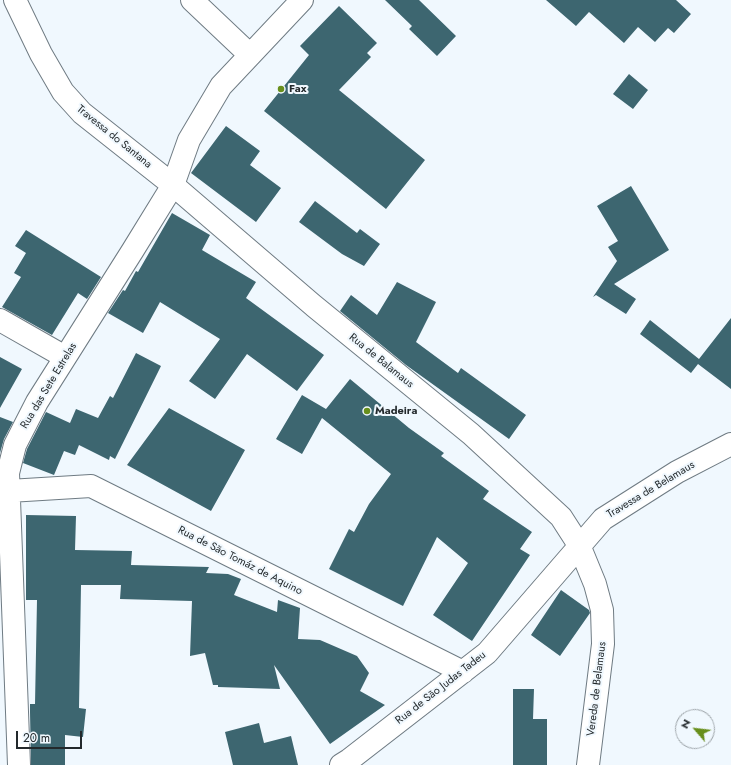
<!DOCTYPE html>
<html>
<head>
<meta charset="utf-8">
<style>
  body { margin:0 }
  #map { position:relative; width:731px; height:765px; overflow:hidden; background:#f0f8fe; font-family:Jost,sans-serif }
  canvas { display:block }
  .north { position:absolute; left:675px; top:709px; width:40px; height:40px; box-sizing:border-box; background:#f0f8fe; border:1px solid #9ea5aa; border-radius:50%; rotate:298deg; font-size:11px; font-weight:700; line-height:16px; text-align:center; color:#23292c }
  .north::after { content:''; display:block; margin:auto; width:14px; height:18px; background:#688f1c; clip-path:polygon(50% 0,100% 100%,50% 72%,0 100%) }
  .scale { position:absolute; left:16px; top:731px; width:66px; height:18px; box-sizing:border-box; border:2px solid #23292c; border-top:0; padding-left:5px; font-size:12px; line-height:14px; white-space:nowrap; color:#23292c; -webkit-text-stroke:3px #f0f8fe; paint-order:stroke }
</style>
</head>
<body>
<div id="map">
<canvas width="731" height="765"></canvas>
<div class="north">N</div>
<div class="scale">20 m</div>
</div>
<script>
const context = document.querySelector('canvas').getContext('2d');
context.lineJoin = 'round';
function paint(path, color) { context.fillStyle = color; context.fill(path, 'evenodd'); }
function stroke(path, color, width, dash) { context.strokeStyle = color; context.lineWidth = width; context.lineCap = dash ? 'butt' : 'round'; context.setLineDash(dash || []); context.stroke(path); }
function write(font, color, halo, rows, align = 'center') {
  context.font = font + ' Jost,sans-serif'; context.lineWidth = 4; context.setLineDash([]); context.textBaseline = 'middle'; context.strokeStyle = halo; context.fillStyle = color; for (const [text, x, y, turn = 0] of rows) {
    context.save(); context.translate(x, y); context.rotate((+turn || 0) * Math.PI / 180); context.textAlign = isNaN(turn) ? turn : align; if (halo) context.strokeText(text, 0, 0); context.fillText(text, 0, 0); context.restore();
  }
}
paint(new Path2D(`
  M385,0h34l37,36 -19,20 -28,-27 3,-3z
  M546,0h130l15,14 -17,19 -6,-5 -13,14 -17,-15 -14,16 -35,-31 -13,14z
  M339,6l38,37 -10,10 4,4 -32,33 86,70 -39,49 -122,-98 45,-56 -9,-9z
  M629,74l19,16 -15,19 -20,-15z
  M226,126l34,25 -10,14 31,23 -25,34 -65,-49z
  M631,186l38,64 -55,34 22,15 -10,15 -30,-19 -3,2 24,-36 -9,-14 10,-6 -21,-35z
  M315,201l42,32 3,-4 20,15 -16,22 -22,-12 -43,-32z
  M172,213l38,22 -8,15 54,32 -10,16 78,57 -27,36 -50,-37 -32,45 -26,-18 31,-42 -60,-37 -17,31 -35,-20 15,-23 2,1 11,-20 2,1z
  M26,230l75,47 -14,22 -9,-6 -26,42 -50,-28 19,-30 -7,-4 12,-20 -11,-7z
  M397,282l39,20 -20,40 42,31 3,-5 65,47 -17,24 -103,-74 -66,-54 11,-16 26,20z
  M731,318v71l-33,-25 -7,9 -51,-39 10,-14 49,39z
  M136,353l25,13 -46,93 -5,-3 -1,4 -30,-15 -4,10 -11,-4 -10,24 -31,-12 4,-14 19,-37 24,11 6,-14 22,9 12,-22 3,2z
  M0,357l22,12 -22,39z
  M350,379l59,49 35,25 -3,3 48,35 -6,8 49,33 -12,17 10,6 -58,86 -39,-26 35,-52 -31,-26 -34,69 -74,-37 20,-40 5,3 15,-28 22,-30 -69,-56 -20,36 -26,-15 26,-44 24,14z
  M169,408l76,42 -34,61 -84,-46z
  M0,417l13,5 -9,17 -4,14z
  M26,515l50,1 -1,34 57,1 -1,14 78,2 -3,6 22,1 13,5 -7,16 43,17 1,-12 22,8 -2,31 22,1 37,16 12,17 -9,18 25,14 -55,39 -56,-79 6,24 -62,-2v-2h-5l-8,-32 -15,3 2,-55 -72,-2 1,-14h-40l-2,123 7,1 -3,28 -18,-2v30h-34l-1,-53v-8h5l2,-104h-11z
  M561,590l28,20 1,3 -30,43 -29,-21z
  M513,689h21l-1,30h14v46h-34z
  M259,723l5,20 27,-7 7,29h-65l-8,-33z`), '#3d6670');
const minor = new Path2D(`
  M15,0l26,54 22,38 19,21 91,72 141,121 157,128 90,83 18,28 16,39 7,26 1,34 -15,121
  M192,0l58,55
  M0,320l65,37
  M9,491l82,-5 372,186
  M19,765l-11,-292 7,-28 22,-43 96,-152 40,-65 16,-45 32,-54 81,-86
  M341,765l8,-5 138,-107 116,-134 74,-47 54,-28`);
stroke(minor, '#6f7b83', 24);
stroke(minor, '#fff', 22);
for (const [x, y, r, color] of [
  [281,89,4,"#688f1c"],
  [367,411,4,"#688f1c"]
]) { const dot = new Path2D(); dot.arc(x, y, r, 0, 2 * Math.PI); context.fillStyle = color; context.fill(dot); stroke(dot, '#f0f8fe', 1.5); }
write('bold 11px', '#23292c', '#f0f8fe', [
  ["Fax",289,89],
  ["Madeira",375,411]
], 'left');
write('11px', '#23292c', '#f0f8fe', [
  ["Travessa do Santana",114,137,39],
  ["Rua de Balamaus",381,361,39],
  ["Rua das Sete Estrelas",49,386,-59],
  ["Travessa de Belamaus",651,490,-31],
  ["Rua de São Tomáz de Aquino",240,561,27],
  ["Rua de São Judas Tadeu",441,688,-38],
  ["Vereda de Belamaus",597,689,-83]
]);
</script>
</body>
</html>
